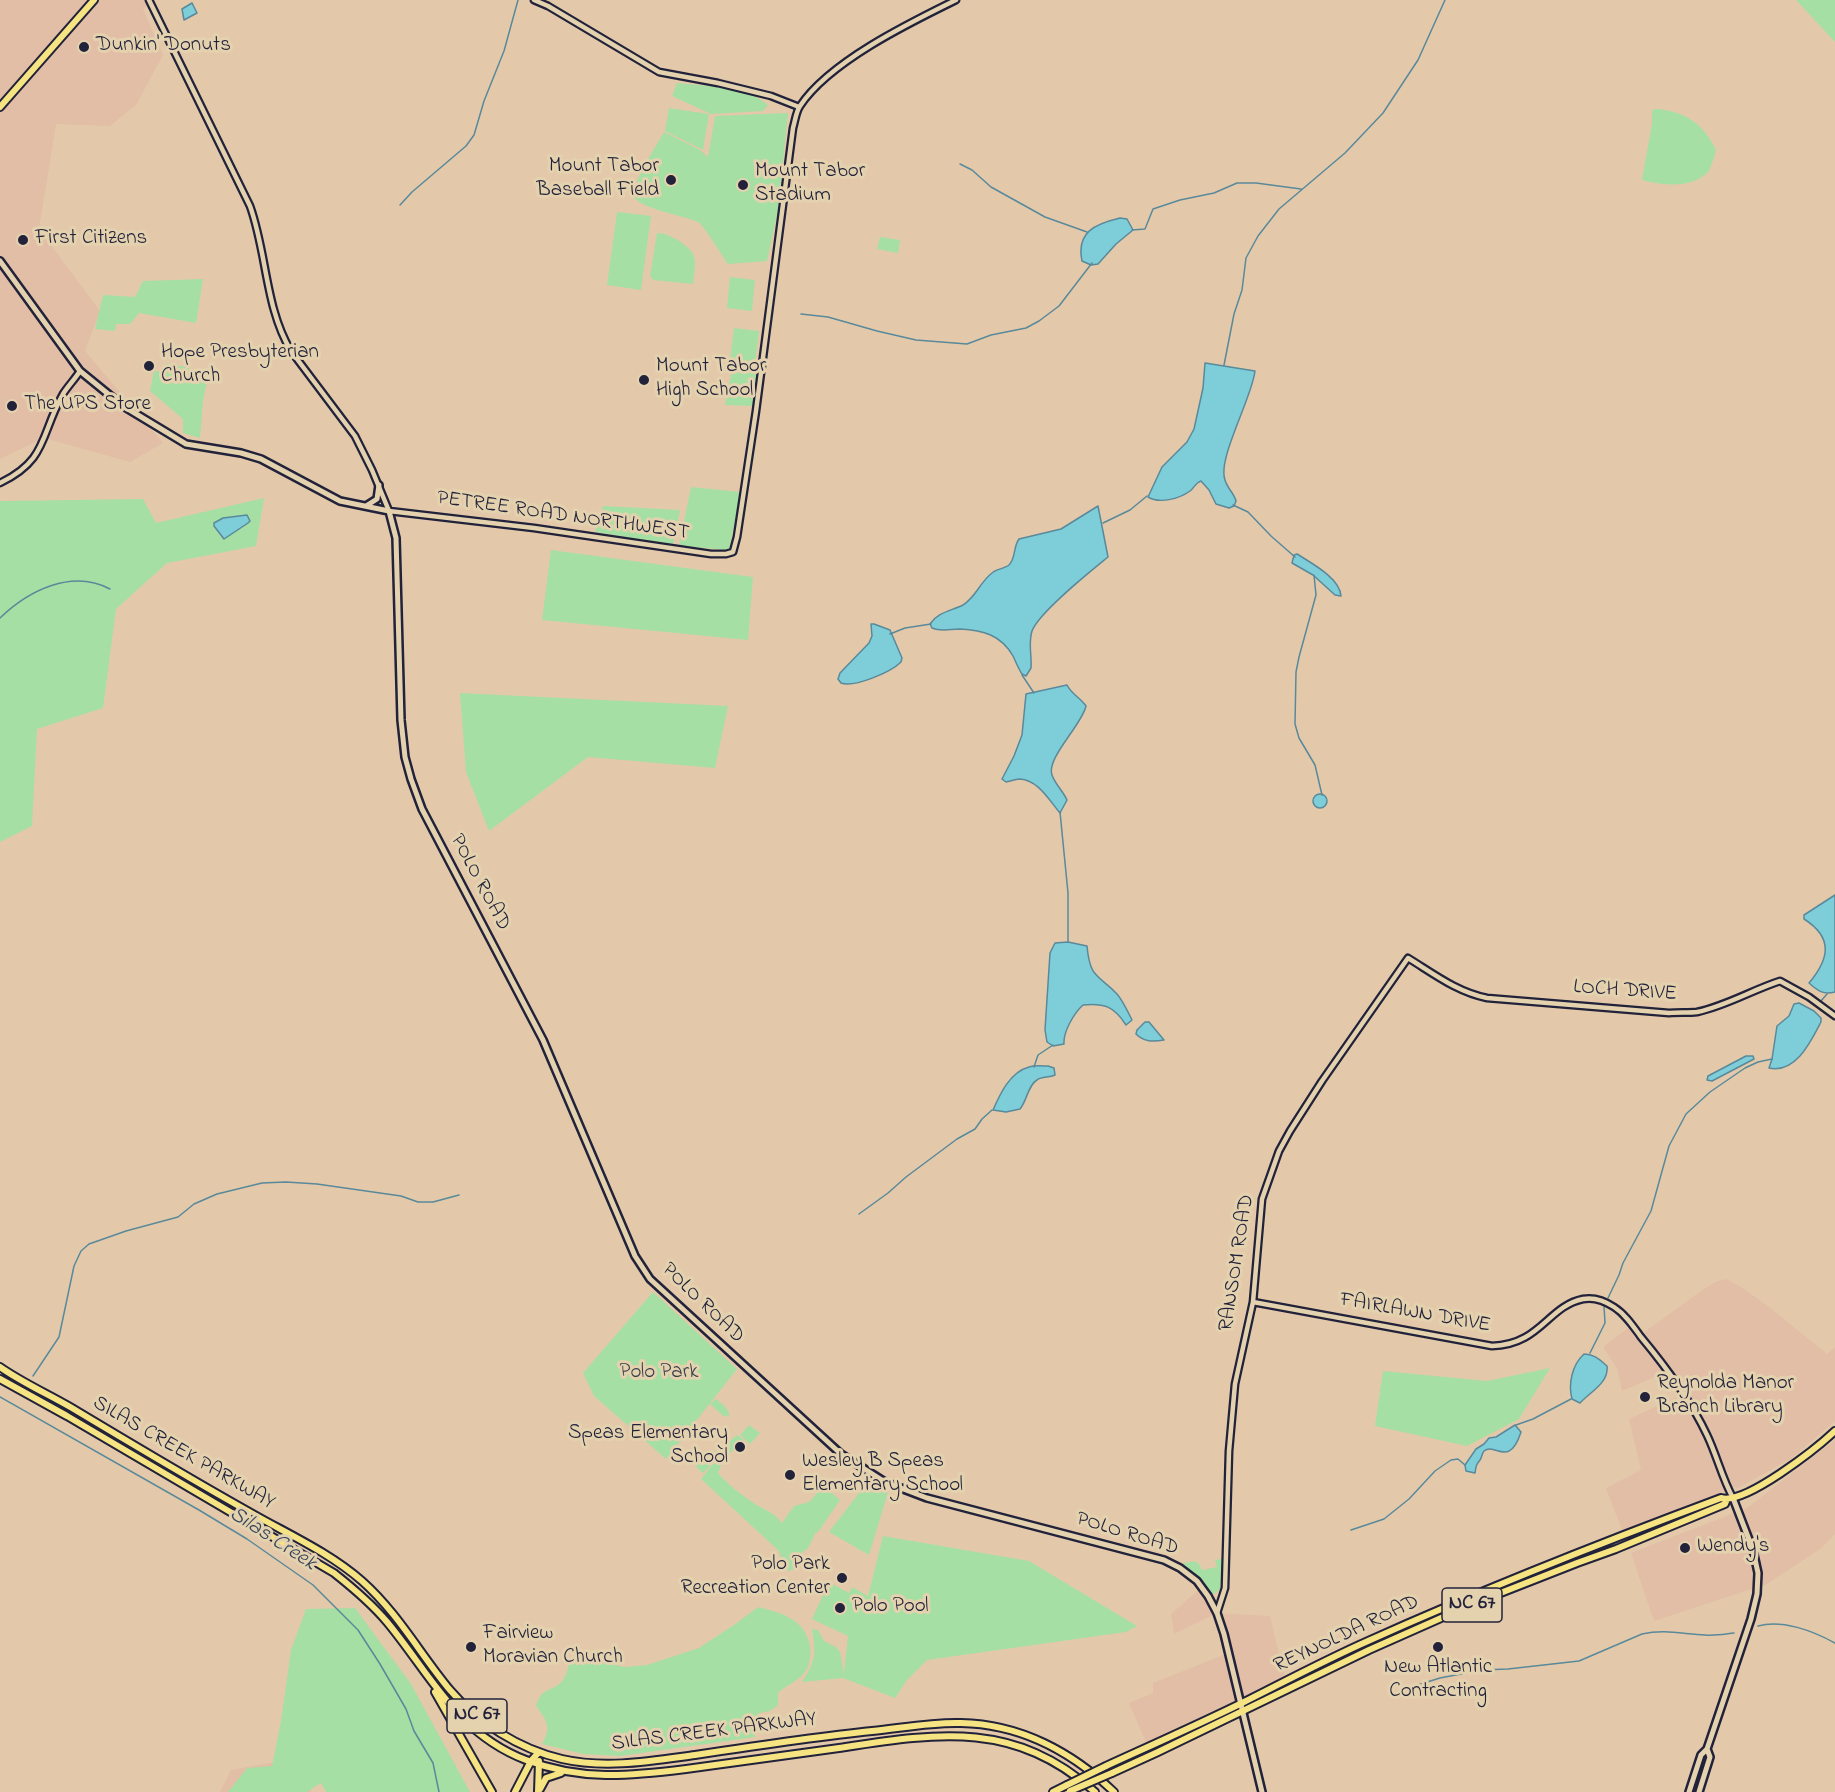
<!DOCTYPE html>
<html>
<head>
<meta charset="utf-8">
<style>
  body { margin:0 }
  canvas { display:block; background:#e3c9aa }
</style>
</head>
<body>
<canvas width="1835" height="1792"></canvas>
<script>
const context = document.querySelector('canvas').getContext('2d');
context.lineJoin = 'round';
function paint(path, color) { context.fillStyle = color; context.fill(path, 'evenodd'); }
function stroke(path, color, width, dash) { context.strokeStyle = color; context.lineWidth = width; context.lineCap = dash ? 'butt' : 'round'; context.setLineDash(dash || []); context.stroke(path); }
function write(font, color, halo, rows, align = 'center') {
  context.font = font + ' "Indie Flower",sans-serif'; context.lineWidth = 6; context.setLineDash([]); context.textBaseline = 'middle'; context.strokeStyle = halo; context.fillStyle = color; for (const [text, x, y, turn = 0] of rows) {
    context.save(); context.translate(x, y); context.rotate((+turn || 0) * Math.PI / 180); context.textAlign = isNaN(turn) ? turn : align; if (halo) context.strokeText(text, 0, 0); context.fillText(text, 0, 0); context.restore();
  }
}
paint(new Path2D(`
  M0,0h153l-10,9 20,46 -27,50 -26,21 -54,-2 -17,105 61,82 -15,40 78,92 -33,19 -86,-24 -44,21z
  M1726,1279l15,8 27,19 59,48 8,-7v74l-43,37 -54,30 -7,-2 -29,-67 -33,-53 -26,-33 58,-42 14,-9z
  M1632,1325l37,46 -47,20 -5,-23 -14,-21z
  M1683,1394l45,96 -105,43 -17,-45 35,-18 -12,-51z
  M1835,1440v94l-15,15 -53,35 -113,37 -23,-68 116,-45z
  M1202,1587l15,26 53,3 17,71 -13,8 -33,9 -93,43 -19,-44 24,-10v-10l75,-30 -11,-40 -43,21 -3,-20z
  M276,1762l36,30h-92l11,-22z`), '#e1bea5');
paint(new Path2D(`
  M1796,0h39v42z
  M677,83c26,3 71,3 91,22l-5,6 -52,3 -39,-18z
  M669,108l40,6 -6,36 -38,-19z
  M1654,109c30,1 50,15 62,41 -1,5 -6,20 -8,22 -17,17 -43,13 -63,9l-3,-2 10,-55v-13z
  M788,113l-10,97 -11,51 -39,3c-5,-7 -25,-40 -30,-42 -14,-7 -58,-12 -67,-28l13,-28 20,-34 36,18 8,7 7,-41z
  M617,212l34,4 -10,74 -34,-5z
  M657,233c8,0 12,3 19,6 23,14 20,20 17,45l-40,-4 -3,-4z
  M880,237l20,3 -2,13 -21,-4z
  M730,277l25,3 -3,31 -25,-3z
  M203,279l-7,44 -57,-10 -9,11h-14l-1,7 -20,-2 8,-34 32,2 8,-16z
  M734,328l25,3 -4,32 -25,-3z
  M166,363l23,5v4l19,4 -5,25 -3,37 -17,-5v-14l-33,-28 4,-20 11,1z
  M733,365l26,2 -6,39 -28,-1z
  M691,487l50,5 -12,58 -50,-4z
  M264,498l-8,48 -89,17 -51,46 -13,99 -66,21 -5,97 -32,16v-341l143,-2 13,24z
  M603,506l77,4 -7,35 -78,-13z
  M551,550l202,27 -5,63 -206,-20z
  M460,693l268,13 -13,62 -127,-11 -99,74 -23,-59z
  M653,1292l84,77 -71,90 -72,-63 -11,-23z
  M1550,1368l-31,51 -52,27 -92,-20 8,-55 104,10z
  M716,1399c6,5 14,10 13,18l-7,-2 -12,-11z
  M749,1425l11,8 -10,11 -10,-9z
  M737,1435l7,5c-10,9 -22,19 -26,33 9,11 25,23 37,31 10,6 20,9 27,19l12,-17 15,-4 15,-16 16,14 -22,32h-2l-8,16 -10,8 -4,13 -6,2 -9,-9 2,-6 -3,-6 -77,-71 15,-19 -3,-8 11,-6z
  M711,1452l3,6 -5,4 2,3 -8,8 -7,-6 6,-9z
  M869,1480l19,12 -19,63 -40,-23z
  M883,1536l146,25 108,65 -11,6 -199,28 -20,20 -12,18 -52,-20 -41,4c14,-21 14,-28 10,-53l6,1 6,11 12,6 4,5 4,22 4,-38 -36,-17 17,-37 20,11 3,-6 16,9z
  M1222,1559c-1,11 4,34 -10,35l-29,-31c12,-1 14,-5 19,7l15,-3 -2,-7z
  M758,1607c24,6 47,12 52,39 1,7 0,17 -3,23 -6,11 -21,16 -29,24v12l-8,6 -11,2 -6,8 2,16 -135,19 -37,-2 -41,-10c10,-17 5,-23 -6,-38 6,-21 17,-13 27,-26 4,-6 6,-16 8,-23l6,-1 47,11 23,-2 52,-17 35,-23z
  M355,1608l56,76 59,108h-144l-5,-9 -14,9h-79l19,-24 25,-2 9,-45 10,-71 15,-41z`), '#a6dfa3');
const water = new Path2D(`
  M192,3l5,10 -13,7 -2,-11z
  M1120,218l7,1 6,11 -17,14 -18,20 -7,1 -9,-4c-6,-29 13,-37 38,-43z
  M1205,363l50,8c-3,27 -38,88 -30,109 2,8 9,13 11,21l-2,5 -5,2 -13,-4 -7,-14 -8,-9c-6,2 -6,6 -11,10 -11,8 -31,13 -42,6l14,-30 25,-25 7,-13 9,-41z
  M1098,506l10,51c-17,14 -69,55 -76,74 -4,13 0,24 -1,37l-5,8 -4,-2c-4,-6 -6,-12 -9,-18 -12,-21 -30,-26 -53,-27 -10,0 -19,3 -28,-1l-2,-4c8,-12 21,-13 33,-19 13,-8 17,-23 29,-32 4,-4 12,-4 17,-8 7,-7 4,-18 10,-26l42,-10z
  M247,515l3,6 -2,2 -24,16 -10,-13v-3l9,-5z
  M1297,554c14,9 43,24 44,42l-6,-1 -22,-20 -21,-12 2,-8z
  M871,624h3l16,6 12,28 -1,4c-10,10 -47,26 -60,21l-3,-4 2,-6 29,-30 3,-7z
  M1067,685c5,10 13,12 19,21 -4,19 -40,52 -34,69 3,9 11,16 15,25l-7,13c-11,-13 -22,-33 -40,-34 -5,0 -9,2 -14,3l-4,-3 12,-23 8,-21 4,-41z
  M1313 801a7 7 0 1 1 14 0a7 7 0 1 1-14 0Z
  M1835,895v97c-12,3 -17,-1 -26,-9 20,-24 25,-45 -5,-64v-4z
  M1068,942l19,4c3,33 11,28 30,48 6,7 11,18 15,26l-6,5c-12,-19 -22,-22 -43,-20 -9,8 -20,27 -19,39l-11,2 -6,-4 -2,-12 5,-77 5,-10z
  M1799,1003l15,8 7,7v4c-10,19 -25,52 -52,46l3,-9 5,-33 12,-10 5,-12z
  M1145,1022h4l15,18c-11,2 -20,2 -28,-6l1,-4z
  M1746,1056h7l1,3 -42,22 -5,-1 1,-4z
  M1048,1066l6,2 1,7c-6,3 -13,1 -18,5 -9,5 -10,21 -17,29l-14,3 -13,-2c7,-16 17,-38 36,-43 6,-2 13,-1 19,-1z
  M1584,1354c10,0 16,6 23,12 2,17 -17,26 -27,37l-8,-4c-4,-15 0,-34 12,-45z
  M1515,1425l6,7c-12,37 -26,10 -37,19 -2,2 -2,6 -4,9 -4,5 -4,6 -5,13l-9,-2 -1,-6 11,-16 8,-5 5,-6 7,-1z`);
paint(water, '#7eceda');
stroke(water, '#59899a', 1.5);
stroke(new Path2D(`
  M960,164l12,6 19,17 54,30 42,15
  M400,205l12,-13 54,-46 8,-11 10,-34 20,-50 14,-51
  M1132,230l13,-1 8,-20 27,-9 34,-7 23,-10h19l45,6
  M801,314l27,3 49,14 39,9 51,4 24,-9 35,-7 13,-7 20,-15 33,-43
  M1224,365l10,-51 8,-24 4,-32 12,-22 21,-27 66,-56 38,-40 35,-53 27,-60
  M1233,505l15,7 23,24 24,21
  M1103,523l27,-13 17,-14
  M1314,575l2,20 -17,62 -3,15 -1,52 4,14 16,27 7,30
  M0,618c29,-28 72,-49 110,-29
  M890,634l15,-6 26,-4
  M1022,675l12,18
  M1060,812l8,81v49
  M1821,1001l6,-7
  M1034,1067l4,-12 15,-10
  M859,1214l29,-21 18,-16 51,-38 18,-10 7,-10 10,-9
  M1608,1298l11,-23 4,-12 28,-52 18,-65 17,-32 24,-22 35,-24 13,-6 14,-3
  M1590,1353l15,-30 -1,-17
  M33,1376l26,-39 15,-71 7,-15 8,-7 37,-13 52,-14 16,-13 23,-10 45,-11 24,-1 31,2 84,12 17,6h15l26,-7
  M0,1397l199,113 48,29 66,46 45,45 22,34 26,45 8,22 19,32 6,29
  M1516,1425l17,-6 38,-20
  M1351,1530l33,-11 25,-20 26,-28 16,-11 7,-1 7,6
  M1758,1626c24,-7 55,5 77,17
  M1408,1688l32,-10 42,-8 26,-1 71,-8 63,-27c22,-5 41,0 63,1 10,1 20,-1 29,-2`), '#59899a', 1.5);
const tertiary = new Path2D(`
  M149,0l101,206c17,47 15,102 41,145l64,85 17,34 17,41 145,17 177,26h15l7,-2 4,-15 19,-126 37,-283c2,-7 3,-16 7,-22 29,-44 109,-83 156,-106
  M534,0l14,6 111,66 59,11 53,13 28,11
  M0,483c48,-23 40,-48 63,-89 5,-8 12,-15 17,-23
  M1253,1302l239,44c48,-1 56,-40 91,-47 11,-2 22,2 31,8 11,7 19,19 27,30 25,30 49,62 66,98 10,21 15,43 26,63
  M1217,1613l8,-25 4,-137 6,-67 18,-82 9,-103 17,-48 11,-20 32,-50 86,-123c26,16 49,34 79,40l182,15c9,-1 19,0 28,-1 29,-6 55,-22 83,-31l29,16 26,19`);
const secondary = new Path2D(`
  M0,261l80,110 43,35 63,38 55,9 20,6 79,42 49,10 7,27 5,182 4,37 6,22 11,30 121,231 92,216 15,23 191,175 44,28 42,16 237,62 16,8 17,13 11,15 9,17 7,21 38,158
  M366,506l11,-7 2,-14
  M1689,1792l12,-37 6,-6 44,-130 6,-25 1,-21 -5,-23 -20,-52
  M1699,1792l11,-35 -3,-8`);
const primary = new Path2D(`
  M0,107l94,-107
  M0,1367c23,16 48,27 72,41 60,36 120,72 181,106 37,21 77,39 109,67 36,32 58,73 88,109 28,33 69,59 112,69 44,10 89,2 133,-4 59,-9 118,-18 177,-24 30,-3 59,-9 89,-8 59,1 111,29 153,69
  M0,1379l67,37 267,157c19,15 37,30 53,49 44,53 69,111 139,138 56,21 103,16 160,9 51,-7 102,-14 153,-21 99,-15 175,-28 256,44
  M435,1692l57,100
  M1106,1766c46,-21 91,-41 136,-63 42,-21 83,-43 126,-62 116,-52 235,-99 353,-143 24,7 96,-50 114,-67
  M1112,1773l46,-21 211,-102 106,-47 102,-40 39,-14 109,-45 2,-5
  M540,1789l6,-11 15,-5
  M515,1792l16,-31 8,-9
  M538,1792l1,-31
  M1053,1792l14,-7`);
stroke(tertiary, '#22223b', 9);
stroke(secondary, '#22223b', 10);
stroke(primary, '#22223b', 10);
stroke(tertiary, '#e4d2af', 4.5);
stroke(secondary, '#e4d2af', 5);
stroke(primary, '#f6e381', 6);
const primaryBridge = new Path2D(`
  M1067,1785l39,-19
  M1070,1791l42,-18`);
stroke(primaryBridge, '#22223b', 10, []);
stroke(primaryBridge, '#f6e381', 6);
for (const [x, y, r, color] of [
  [84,47,6,"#22223b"],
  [671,180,6,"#22223b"],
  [743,185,6,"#22223b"],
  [23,240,6,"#22223b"],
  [149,366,6,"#22223b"],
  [644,380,6,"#22223b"],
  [12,406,6,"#22223b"],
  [1645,1397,6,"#22223b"],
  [740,1447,6,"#22223b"],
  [790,1475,6,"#22223b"],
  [1685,1548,6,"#22223b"],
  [842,1578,6,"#22223b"],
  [840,1608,6,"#22223b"],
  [471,1647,6,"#22223b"],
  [1438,1647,6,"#22223b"]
]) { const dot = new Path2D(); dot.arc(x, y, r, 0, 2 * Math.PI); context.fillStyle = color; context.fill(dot); stroke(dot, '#e4d2af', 2); }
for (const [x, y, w] of [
  [1472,1605,60],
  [477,1716,60]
]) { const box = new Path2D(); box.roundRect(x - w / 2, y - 17, w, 34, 4.5); context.fillStyle = '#e4d2af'; context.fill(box); stroke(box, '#22223b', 1.5); }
write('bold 20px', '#22223b', null, [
  ["NC 67",1472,1605],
  ["NC 67",477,1716]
]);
write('21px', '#22223b', '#e4d2af', [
  ["Dunkin' Donuts",96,47],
  ["Mount Tabor",659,168,"right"],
  ["Baseball Field",659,192,"right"],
  ["Mount Tabor",755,173],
  ["Stadium",755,197],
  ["First Citizens",35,240],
  ["Hope Presbyterian",161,354],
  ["Church",161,378],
  ["Mount Tabor",656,368],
  ["High School",656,392],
  ["The UPS Store",24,406],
  ["Reynolda Manor",1657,1385],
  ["Branch Library",1657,1409],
  ["Speas Elementary",728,1435,"right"],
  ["School",728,1459,"right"],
  ["Wesley B Speas",802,1463],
  ["Elementary School",802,1487],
  ["Wendy's",1697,1548],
  ["Polo Park",830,1566,"right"],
  ["Recreation Center",830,1590,"right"],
  ["Polo Pool",852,1608],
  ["Fairview",483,1635],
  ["Moravian Church",483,1659],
  ["New Atlantic",1438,1669,"center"],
  ["Contracting",1438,1693,"center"]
], 'left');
write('21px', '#22223b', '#e4d2af', [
  ["PETREE ROAD NORTHWEST",563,517,8],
  ["POLO ROAD",479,883,62],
  ["LOCH DRIVE",1625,992,4],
  ["RANSOM ROAD",1238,1263,-81],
  ["POLO ROAD",702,1304,44],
  ["FAIRLAWN DRIVE",1415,1314,10],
  ["SILAS CREEK PARKWAY",183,1454,30],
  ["POLO ROAD",1127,1535,17],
  ["REYNOLDA ROAD",1347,1635,-25],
  ["SILAS CREEK PARKWAY",714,1733,-7]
]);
write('21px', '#363e4b', '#e4d2af', [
  ["Polo Park",659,1374]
]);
write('italic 22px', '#34445b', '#e4d2af', [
  ["Silas Creek",272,1540,33]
]);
</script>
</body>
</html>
